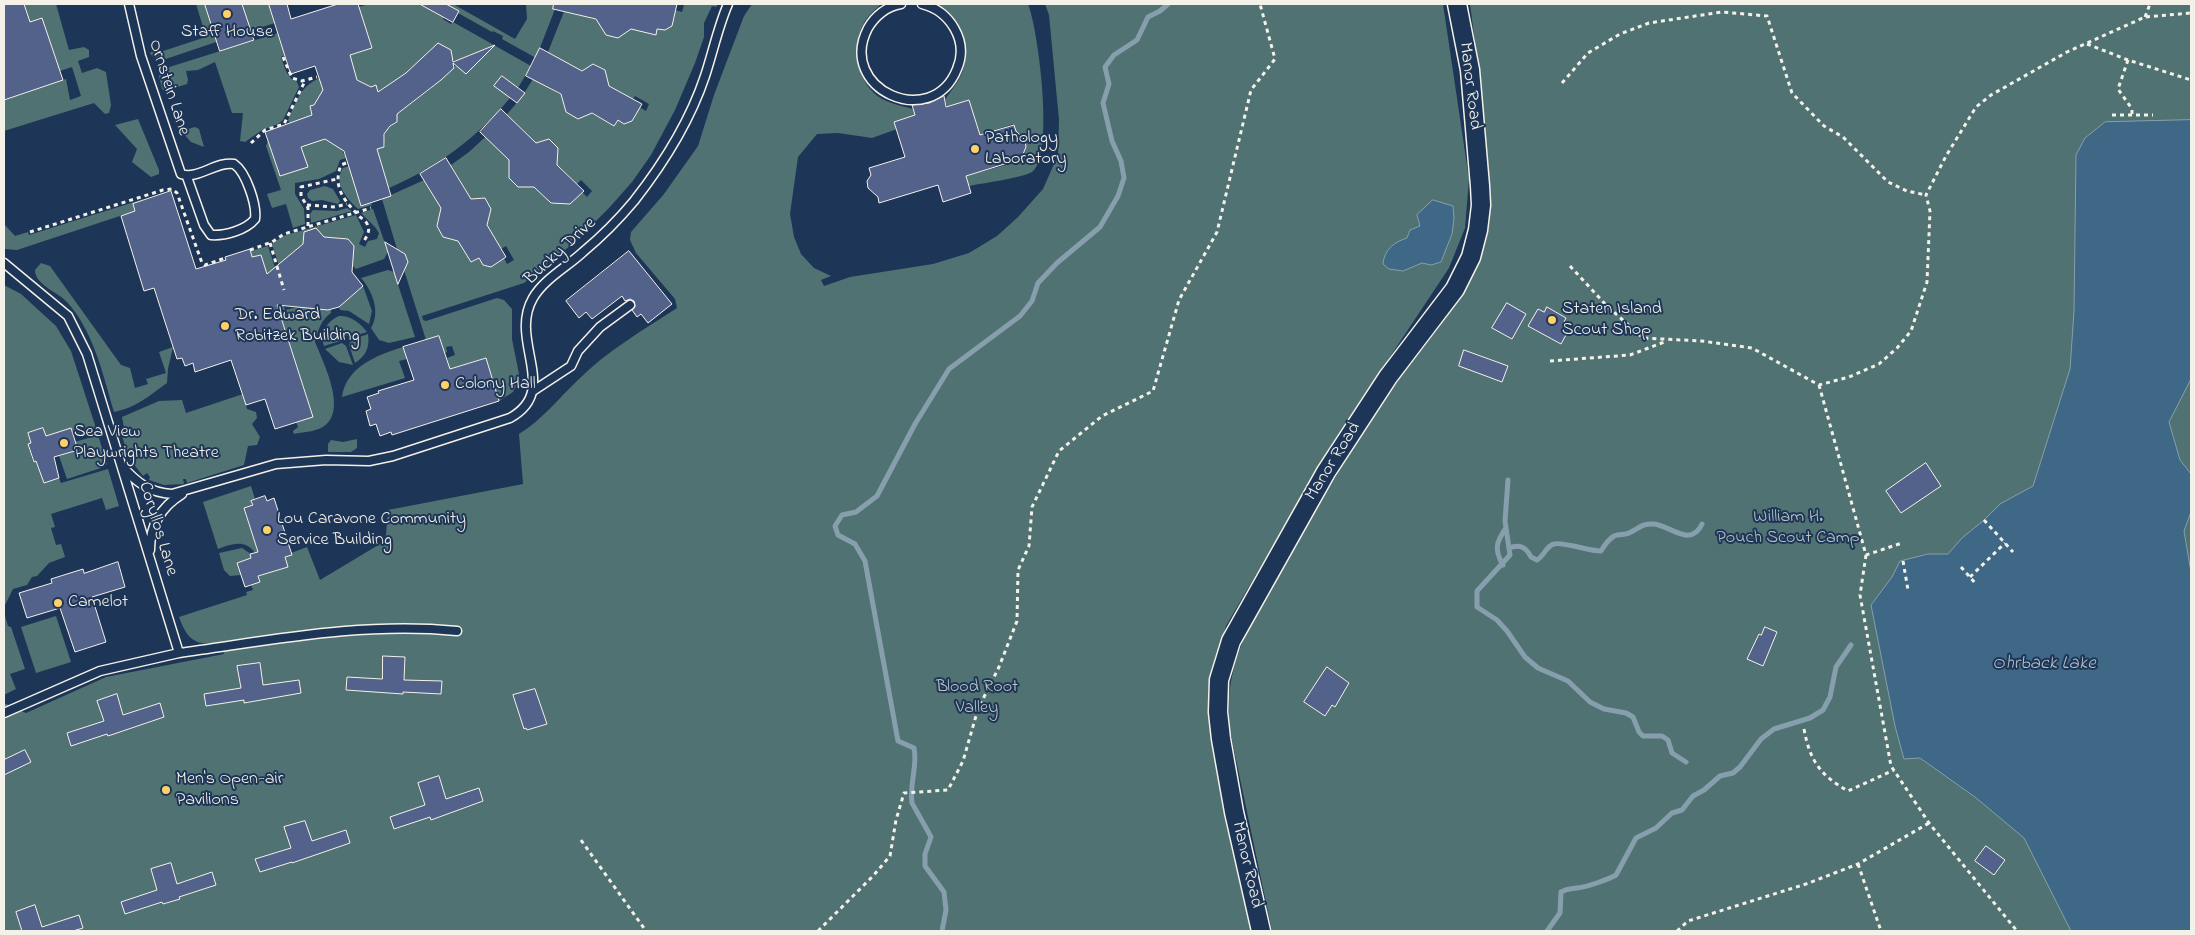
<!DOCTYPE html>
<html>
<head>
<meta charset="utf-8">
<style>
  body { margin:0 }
  #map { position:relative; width:2195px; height:935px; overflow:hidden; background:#1d3557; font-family:"Indie Flower",sans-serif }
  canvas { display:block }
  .frame { position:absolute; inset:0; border:5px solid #f4f1e8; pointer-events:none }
</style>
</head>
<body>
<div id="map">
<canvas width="2195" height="935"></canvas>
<div class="frame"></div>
</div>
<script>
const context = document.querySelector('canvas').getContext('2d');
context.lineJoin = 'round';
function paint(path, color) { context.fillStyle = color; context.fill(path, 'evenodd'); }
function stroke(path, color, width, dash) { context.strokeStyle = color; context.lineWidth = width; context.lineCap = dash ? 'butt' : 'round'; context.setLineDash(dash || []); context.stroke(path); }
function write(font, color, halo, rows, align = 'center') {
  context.font = font + ' "Indie Flower",sans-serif'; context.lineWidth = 4; context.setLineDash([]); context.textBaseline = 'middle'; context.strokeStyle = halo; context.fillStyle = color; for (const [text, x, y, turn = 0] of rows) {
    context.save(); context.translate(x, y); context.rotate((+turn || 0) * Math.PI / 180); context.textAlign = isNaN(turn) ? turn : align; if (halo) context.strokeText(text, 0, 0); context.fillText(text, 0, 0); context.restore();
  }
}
paint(new Path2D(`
  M24,4h32l13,46 15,-3 5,3v7l-11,4 4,12 15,-5 9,4 5,33 -2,8 -4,1 -11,-11 -90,28v-31l62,-21 4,21 11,-4 -9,-29 -24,8 9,-13 -15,-43 -12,3z
  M196,4h9l10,30 4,7 -56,19 -10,-3 -3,-4 6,-5 1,5 49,-16z
  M242,4h27l6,19 -35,11 8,-10z
  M369,4h51l24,13 -1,2 8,5 2,-2 78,44 -13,22 -16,-12 -7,9 15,13c-34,41 -73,69 -121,90l-12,-39 8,-3c-3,-11 1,-19 12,-23v-9l32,-24 24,-21v-2l26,-7 -8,-6 -9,5 -11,2v-11l-13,-6 -32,29 -28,19 -2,-7 -5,2 -14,-7 -10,-24 25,-8 -13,-41z
  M441,4h12l62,35 12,-20 -1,-15h31l-21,54 -34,-19 1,-3 -10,-5 -1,1 -34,-19 1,-2 -9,-5 -1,2z
  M567,4l-1,8 90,22 1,-5 8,1 7,-4 -1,-17 11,3 2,-7 -5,-1h39l-2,3 -4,-1 -8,17v14l-9,26 -20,47 -24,45 -19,27 -23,26 -33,33 -52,42 -102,33 1,4 3,1 71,-23 7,2 8,9v30l7,35 -1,9 -5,9 -14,9 -14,-43 -35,11 -3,-11 8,-3 -3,-9 -6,1 1,5 -2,1 -6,-17 -13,4 -22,-70 4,-8 -3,-8 -8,-5 -15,-50 51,-23 -8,7 20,31 -6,4 -2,8 6,11 10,3 4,-2 14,24 8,-4 4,7 8,2 6,-4 2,-7 3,-2 5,10 7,-4 -8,-14 -5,3 -17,-27 4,-3 3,-10 -6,-11 -14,1 -19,-32 -8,3 25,-18 25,-23 20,35 -5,14 9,9h11l2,-3 21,20 5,-5 6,5h7l6,-6v-6l3,-3 8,8 5,-6 -11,-11 -4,4 -23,-22 4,-4v-10l-22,-5 -27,-26 -7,3 19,-22 17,-27 -4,9 33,18 10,21 10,-4 2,-3 25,14 4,-6 6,4 8,-3 3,-6 1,-10 10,6 3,-7 -14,-8 -2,3 -28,-15v-14l-11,-6 -12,7 -36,-14z
  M752,4h129c-5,5 -12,11 -16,17 -13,22 -10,54 9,72 9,9 27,13 39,16l2,6 -21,7 3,7 -25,9 -34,-5 -21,1 -19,23 -8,57 4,23 7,17 13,14 17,8 -10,4 3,6 26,-9 83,-13 36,-11 28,-17 21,-19 25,-28 15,-34 1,-35 -10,-105 -4,-11h398l26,175 -4,49 -16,40 -117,176 -106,182 -13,42 -4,47 23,128 20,88h-1248v-228l22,10 80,-36 118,-23 -2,-10c-26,1 -34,-2 -43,-27l68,-22 -1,-3 7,-2 -2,-5 9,-3 -2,-6 29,-9 -2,-10 6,-2v-2l16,-6 13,33 60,-36 6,-9 2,-25 135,-26 -4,-50c24,-15 39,-35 59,-54 29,-29 65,-50 99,-72l-2,-9 -39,-46 -6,-13 1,-8 33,-38 34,-48 16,-51 30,-79z
  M937,4h91c10,24 27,152 4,168 -10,6 -49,11 -63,14l-3,-10 58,-16 -2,-6 3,-12 -3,-6 -6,-4 -3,-8 -33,11 -11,-35 -22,7 -2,-7c6,-10 14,-18 18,-30 8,-25 -3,-55 -26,-66z
  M1470,4h721v927h-919c-10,-48 -20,-95 -30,-143 -6,-32 -17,-67 -12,-100 7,-52 41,-101 67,-145 31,-53 60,-105 96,-155 31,-43 80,-96 93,-148 7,-26 3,-55 1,-81 -4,-52 -10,-103 -17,-155z
  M278,33l7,22 -4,2c4,11 5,20 16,25l2,5 -16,33 -5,4 -16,6 -17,12 -5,-1 3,-28h-11l-17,-51 -17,8 -12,1 2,9 -1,4 -22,7 -3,-2 -3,-13 4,-7z
  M320,78l3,12 -9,15 -4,2 10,33 5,-1 16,9 5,10 -6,2 -4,11 -17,8 -24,4v11l9,15 1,15 -12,4 -7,-24 -14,4 -5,-14 14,-4 -15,-44 2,-5 12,35 27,-9 -19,-47c9,-19 12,-34 32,-42z
  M138,119l21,51v4l-8,3 -19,-15 5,-13 -22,-24z
  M195,127l4,2 5,18 -13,-5 -10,-11z
  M349,166l12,39 10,-2 1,2 -14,4c-11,-10 -25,-26 -15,-41z
  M325,186l8,3 7,12 -2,3 -16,-4 -10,1 -4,-3 -1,-4 3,-4z
  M147,198l-14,6 2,7 -118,39 -13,-1 1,-24 10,11 13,-4 1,3z
  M347,208l5,3 -41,12 -1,-9 3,-4 24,1z
  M373,209l15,43 -4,7 -28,10 -9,-9 6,-6 1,-8 -6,-7 -24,-2 -8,-8 -12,3 -1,12 -19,16 -1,9 4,22 -15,-47 11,-8 73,-21 8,17 -5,12 6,3 3,-6 9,-2 2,-6 -4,-6 -14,-14z
  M268,246l15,46 -9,3 -13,-40 -9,2 -1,-6z
  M41,263l9,3 71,99 9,3 5,20 13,-4 -2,-5 20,-6 -7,-21 14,-5 -5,22 -1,14c-17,12 -31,25 -53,29 -11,-37 -20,-80 -47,-110 -9,-10 -32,-17 -32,-32z
  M388,270l6,2 21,65 -26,6 -10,-3 -8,-12c10,-16 1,-38 -10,-50z
  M4,285l17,9 35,32 15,25 25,77 -23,7 -27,1 -3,-8 -15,5 3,10 -3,1 5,18 3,-1 8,22 15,-5 2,5 47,-14 11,37 -13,4 -4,-12 -51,16 4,13 -4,1 5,17 5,-1 4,13 -16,6 -12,13 -5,1 -5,8 -14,4 -9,18z
  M363,286l9,25 -3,13 -20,-13 -9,-1 -1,-3z
  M283,303l2,7 13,-3 33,3v3c-10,7 -13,17 -16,29 8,20 35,72 6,86 -8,4 -18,4 -27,6l-1,-3 5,-4 -2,-5 17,-5 -36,-113z
  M339,316c10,-1 22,7 28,16l-16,5 -7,-2 -4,6 -16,5c-4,-13 3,-25 15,-30z
  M368,334c2,13 -2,22 -13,29l-6,-18 2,-5z
  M342,343l4,3 7,19 -14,-3 -14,-13z
  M403,347l4,12 -8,2 6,17 -63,19c4,-30 35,-42 61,-50z
  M243,394l4,15 9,3 1,6 -5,6 8,13 -3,8 -9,1 -4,19 -57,18 -1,-4h-3l1,5 -20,1 -15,-5 1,-3 -3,-4 -4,3 -14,-18 -9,-28 4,-2 -2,-11 37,-16 23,-1 4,13z
  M98,435l9,29 -3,3 -37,12 -8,-23 19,-6 -3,-8z
  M357,439v9l-6,4h-23v-8l3,-4 12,2z
  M251,486l4,13 -4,2 2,4 -9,3 14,44 -3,1c-10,-14 -23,-9 -37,-4l-15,-47z
  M242,548l9,6v4l-14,5 4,12 -11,1 -6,-6 -5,-17z
  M4,613l4,13 3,1 14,42 -15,5 6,15 -12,6z
  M56,616l15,46 -35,11 -15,-46z`), '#507272');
const water = new Path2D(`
  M2191,120v259l-22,43 11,38 11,14v38l-7,19 7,41v359h-120l-47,-93 -49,-41 -55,-39 -16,1 -9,-33 -24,-121 21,-28 8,-16 28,-7h20l14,-16 22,-18 16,-16 33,-18 37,-117 4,-58 2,-156 9,-17 20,-16z
  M1433,200l20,6 1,12 -2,16 -11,28 -10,3 -9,-2 -19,8 -14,-2 -6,-5c1,-14 11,-22 24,-26l3,-8 10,-4 -3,-11z`);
paint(water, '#3e6885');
stroke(water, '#879fad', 1);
stroke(new Path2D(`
  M1508,480l-3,41 5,34 -33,36v16l20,13 10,11 18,26 13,11 30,13 22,21 14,7 22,4 7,4 6,15 4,4h19l6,4 4,13 14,9
  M1509,548c11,-4 17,-1 22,9l6,3c7,-4 9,-14 17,-16 7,-3 35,7 47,7 3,-5 8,-12 13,-15 4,-2 11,-1 15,-3 9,-4 13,-10 25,-9 17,2 37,24 48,0
  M1503,565c-9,-15 -7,-23 3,-37
  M942,931l4,-21 -2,-18 -19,-26v-12l6,-17c-3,-6 -18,-32 -19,-34 -3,-19 6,-37 2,-55l-16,-7 -33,-180 -10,-17 -17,-9 -3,-9 7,-11 14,-3 21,-16 38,-72 34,-55 71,-53 12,-15 6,-18 19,-20 43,-36 18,-31 6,-18 -3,-17 -9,-20 -9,-38 6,-19 -4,-17 9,-12 23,-15 11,-23 12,-6 8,-7
  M1547,931l13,-18 1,-21c7,-4 9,-3 16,-4 10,-1 30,-8 39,-13l20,-37 20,-10 16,-15 10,-3 11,-14 11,-6 16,-14 13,-3 7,-6 21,-28 13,-10 36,-11 13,-8 7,-13 6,-30 15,-22`), '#879fad', 5);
const building = new Path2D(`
  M4,4h20l6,18 12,-4 21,62 -59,20z
  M205,4h37l12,36 -34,11z
  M269,4h18l4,15 47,-15h20l14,44 -22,7 7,25 14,7 5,-2 2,7 28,-19 32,-30 13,7 2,12 42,-17 -29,29 -13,-11 1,5 -13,12 -44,34v8l-7,4 -6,8v13l-7,2 14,47 -30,10 -17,-55 -19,-12 -24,8 7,20 -28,9 -15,-44 47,-17 -2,-9 4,-1 9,-15 -8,-24 -24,8z
  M420,4h26l13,7 -6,11z
  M554,4h123l-5,22 -7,4 -8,-1 -1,6 -25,-6 -13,9 -12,-3 -10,-16 -43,-10z
  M540,48l42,23 11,-7 12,6 4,16 33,18 -10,17 -8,3 -6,-4 -4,6 -22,-13 -14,6 -12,-7 -5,-18 -35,-18z
  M502,76l23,17 -8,10 -23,-17z
  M944,96l2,11 23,-7 11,35 34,-10 2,6 9,9 1,7 -3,7 1,4 -58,18 5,17 -28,9 -5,-17 -59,18 -1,-6 -10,-9 -1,-7 4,-6 -2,-7 36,-11 -11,-35 21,-7 -3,-10 17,-2z
  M501,109l35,34 13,-4 9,9 -1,17 27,26 -14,13 -19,-1 -17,-16h-16l-9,-9v-18l-29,-28z
  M446,158l25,41 14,-1 6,11 -4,16 19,32 -15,10 -8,-2 -4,-7 -8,4 -13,-21 -15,-4 -6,-11 4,-18 -21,-34z
  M171,191l25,78 30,-9 -1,-3 25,-8 2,8 9,-2 6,19 36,-30 1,-12 12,-4 8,9 24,2 6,7 -2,26 11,14 -24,21 -11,3 -51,-5 36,112 -38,12 -10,-30 -19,6 -15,-45 -36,12 -2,-9 -8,3 -3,-8 -5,1 -23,-71 -10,3 -23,-75 14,-5 -2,-7z
  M385,242l20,12 3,8 -10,22z
  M629,251l43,53 -24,19 -7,-9 -4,3 -5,-7 3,-3 -1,-6 -4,-2 -5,2 -3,-5 -30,23 -6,-7 -7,6 -13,-17z
  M1507,303l19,11 -14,25 -20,-11z
  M1547,307l19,11 -2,4 7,4 -10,18 -33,-18 10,-17 6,3z
  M439,336l11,33 36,-11 13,43 -107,34 -1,-3 -11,4 -4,-12 -6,2 -4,-15 5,-2 -4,-12 12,-4 -1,-2 36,-11 -11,-33z
  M1464,350l44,16 -6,16 -43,-16z
  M43,428l3,8 25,-8 7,22 -24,7 5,21 -15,5 -8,-22 -2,1 -6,-18 3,-1 -3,-10z
  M1926,463l15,23 -40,27 -15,-22z
  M265,496l2,5 7,-3 18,57 -7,2 3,10 -30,9 2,6 -15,5 -8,-24 14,-5 -1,-4 8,-2 -14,-44 9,-3 -2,-4z
  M118,562l7,25 -33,10 14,45 -31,10 -15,-44 -33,10 -8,-25 33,-10 -1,-4 32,-10 1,4z
  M1765,627l12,5 -14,34 -16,-7 12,-25 2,1z
  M383,656l22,1 -1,23 38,1 -1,13 -38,-2v2l-57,-4 1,-13 35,2z
  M260,663l3,22 36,-5 2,13 -57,10v-3l-38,6 -2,-12 37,-6 -4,-22z
  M1327,667l22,16 -14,24 -3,-2 -7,11 -21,-14z
  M535,689l12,35 -20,6 -1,-2 -2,1 -11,-34z
  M117,694l6,21 37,-12 4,14 -56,19 -1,-2 -36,12 -4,-13 37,-12 -7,-20z
  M25,750l6,12 -27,13v-15z
  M439,776l7,23 33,-11 4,13 -52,19 -1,-3 -36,12 -4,-12 35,-12 -7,-22z
  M305,821l7,20 34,-11 4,13 -58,20v-1l-32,10 -5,-13 36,-11 -7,-21z
  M1986,846l19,14 -11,15 -19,-14z
  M171,863l6,21 35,-12 4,13 -37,12 1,2 -17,5 -1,-2 -37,12 -4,-12 36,-12 -6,-21z
  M35,905l7,22 37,-12 4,13 -10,3h-51l-6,-19z`);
paint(building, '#53628a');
stroke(building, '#f4f1e8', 1);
const service = new Path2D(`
  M129,4l12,52 40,118c17,6 35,-13 53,-10 12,8 23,41 21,55 -9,11 -30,17 -44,16l-7,-10 -17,-48
  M901,4c-14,2 -26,12 -33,24 -32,61 64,104 89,41 12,-28 -7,-58 -35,-65
  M4,263l64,53 19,38 92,299 -79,18 -96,42
  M533,391l38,-25 7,-15 22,-24 30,-22
  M122,466c14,16 28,27 50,28l104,-30 50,-4 43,1 24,-5 117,-38c51,-28 -2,-77 23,-120 11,-19 34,-31 50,-46 18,-15 36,-33 51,-51 29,-37 56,-80 71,-125 8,-24 13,-49 23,-72
  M150,550c0,-25 11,-43 32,-56
  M179,653c95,-13 181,-31 278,-22`);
const tertiary = new Path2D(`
  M1261,931l-27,-119 -13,-73 -3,-27 1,-32 12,-39 95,-169 62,-95 67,-88 16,-32 7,-27 3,-25 -1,-19 -10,-116 -13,-66`);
stroke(service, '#f4f1e8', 11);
stroke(tertiary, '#f4f1e8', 21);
stroke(new Path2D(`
  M2145,17l5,-13
  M2087,44l41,16 63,20
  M283,57l9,21 10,3 15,-4
  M2128,60l-10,29 14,20v6
  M1562,83l26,-30 32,-19 29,-11 73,-11 45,4 25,77 32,33 19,11 45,45 19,9 19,4
  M2112,115h41
  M251,143l14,-13 19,-6 21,-43
  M346,163l-5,2c-9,23 4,36 19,52 3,2 7,5 8,9 2,5 -1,10 -4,15
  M307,205l28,2 12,-3
  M308,226v-18l-7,-12v-9l36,-8
  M30,232l133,-42 9,-1 5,4 25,70 3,2 20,-7
  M270,243l14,47
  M250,250l22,-8 12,-8 87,-26
  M1570,266l36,39 37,33 59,3 50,7 67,37 30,-8 30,-13 18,-16 14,-17 16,-49 3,-71 -4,-16 20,-39 30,-49 15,-12 76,-43 78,-35 46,-4
  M1550,361l80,-6 37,-14
  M1819,385l47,170 36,-12
  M1984,520l29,32
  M1866,555l-6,40 31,171 38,57 88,108
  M1903,561l5,29
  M1961,567l15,17
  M1970,577l35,-34
  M1804,729c6,32 16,46 44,62l46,-21
  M581,840l65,91
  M1858,864l23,67
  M818,931l55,-55 17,-20 6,-36 8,-27 44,-3 15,-29 15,-52 21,-42 18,-46 1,-51 11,-24 3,-39 27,-56 43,-35 51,-25 26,-91 38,-68 34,-142 24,-31 -15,-55
  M1677,931l11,-10 118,-37 52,-20 71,-41`), '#f4f1e8', 3, [4, 4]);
stroke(service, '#1d3557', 8);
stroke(tertiary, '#1d3557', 18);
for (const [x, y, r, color] of [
  [227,14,5,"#ffd166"],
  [975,149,5,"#ffd166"],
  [1552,320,5,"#ffd166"],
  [225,326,5,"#ffd166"],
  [445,385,5,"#ffd166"],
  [64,443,5,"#ffd166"],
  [267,530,5,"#ffd166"],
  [58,603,5,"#ffd166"],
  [166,790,5,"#ffd166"]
]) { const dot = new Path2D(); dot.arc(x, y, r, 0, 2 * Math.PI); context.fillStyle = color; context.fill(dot); stroke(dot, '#1d3557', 2); }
write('18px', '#f4f1e8', '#1d3557', [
  ["Staff House",227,33,"center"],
  ["Pathology",985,139],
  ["Laboratory",985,160],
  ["Staten Island",1562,310],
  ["Scout Shop",1562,331],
  ["Dr. Edward",235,316],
  ["Robitzek Building",235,337],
  ["Colony Hall",455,385],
  ["Sea View",74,433],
  ["Playwrights Theatre",74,454],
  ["Lou Caravone Community",277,520],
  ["Service Building",277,541],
  ["Camelot",68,603],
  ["Men's Open-air",176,780],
  ["Pavilions",176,801]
], 'left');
write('18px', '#f4f1e8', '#1d3557', [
  ["Manor Road",1469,86,83],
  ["Ornstein Lane",168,88,72],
  ["Bucky Drive",561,252,-43],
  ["Manor Road",1334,462,-58],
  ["Coryllos Lane",157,529,73],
  ["Manor Road",1246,865,77]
]);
write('18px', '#bbc5bf', '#1d3557', [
  ["William H.",1788,518],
  ["Pouch Scout Camp",1788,539],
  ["Blood Root",977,688],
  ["Valley",977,709]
]);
write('italic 19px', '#b4c1c5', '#1d3557', [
  ["Ohrback Lake",2044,665]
]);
</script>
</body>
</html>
